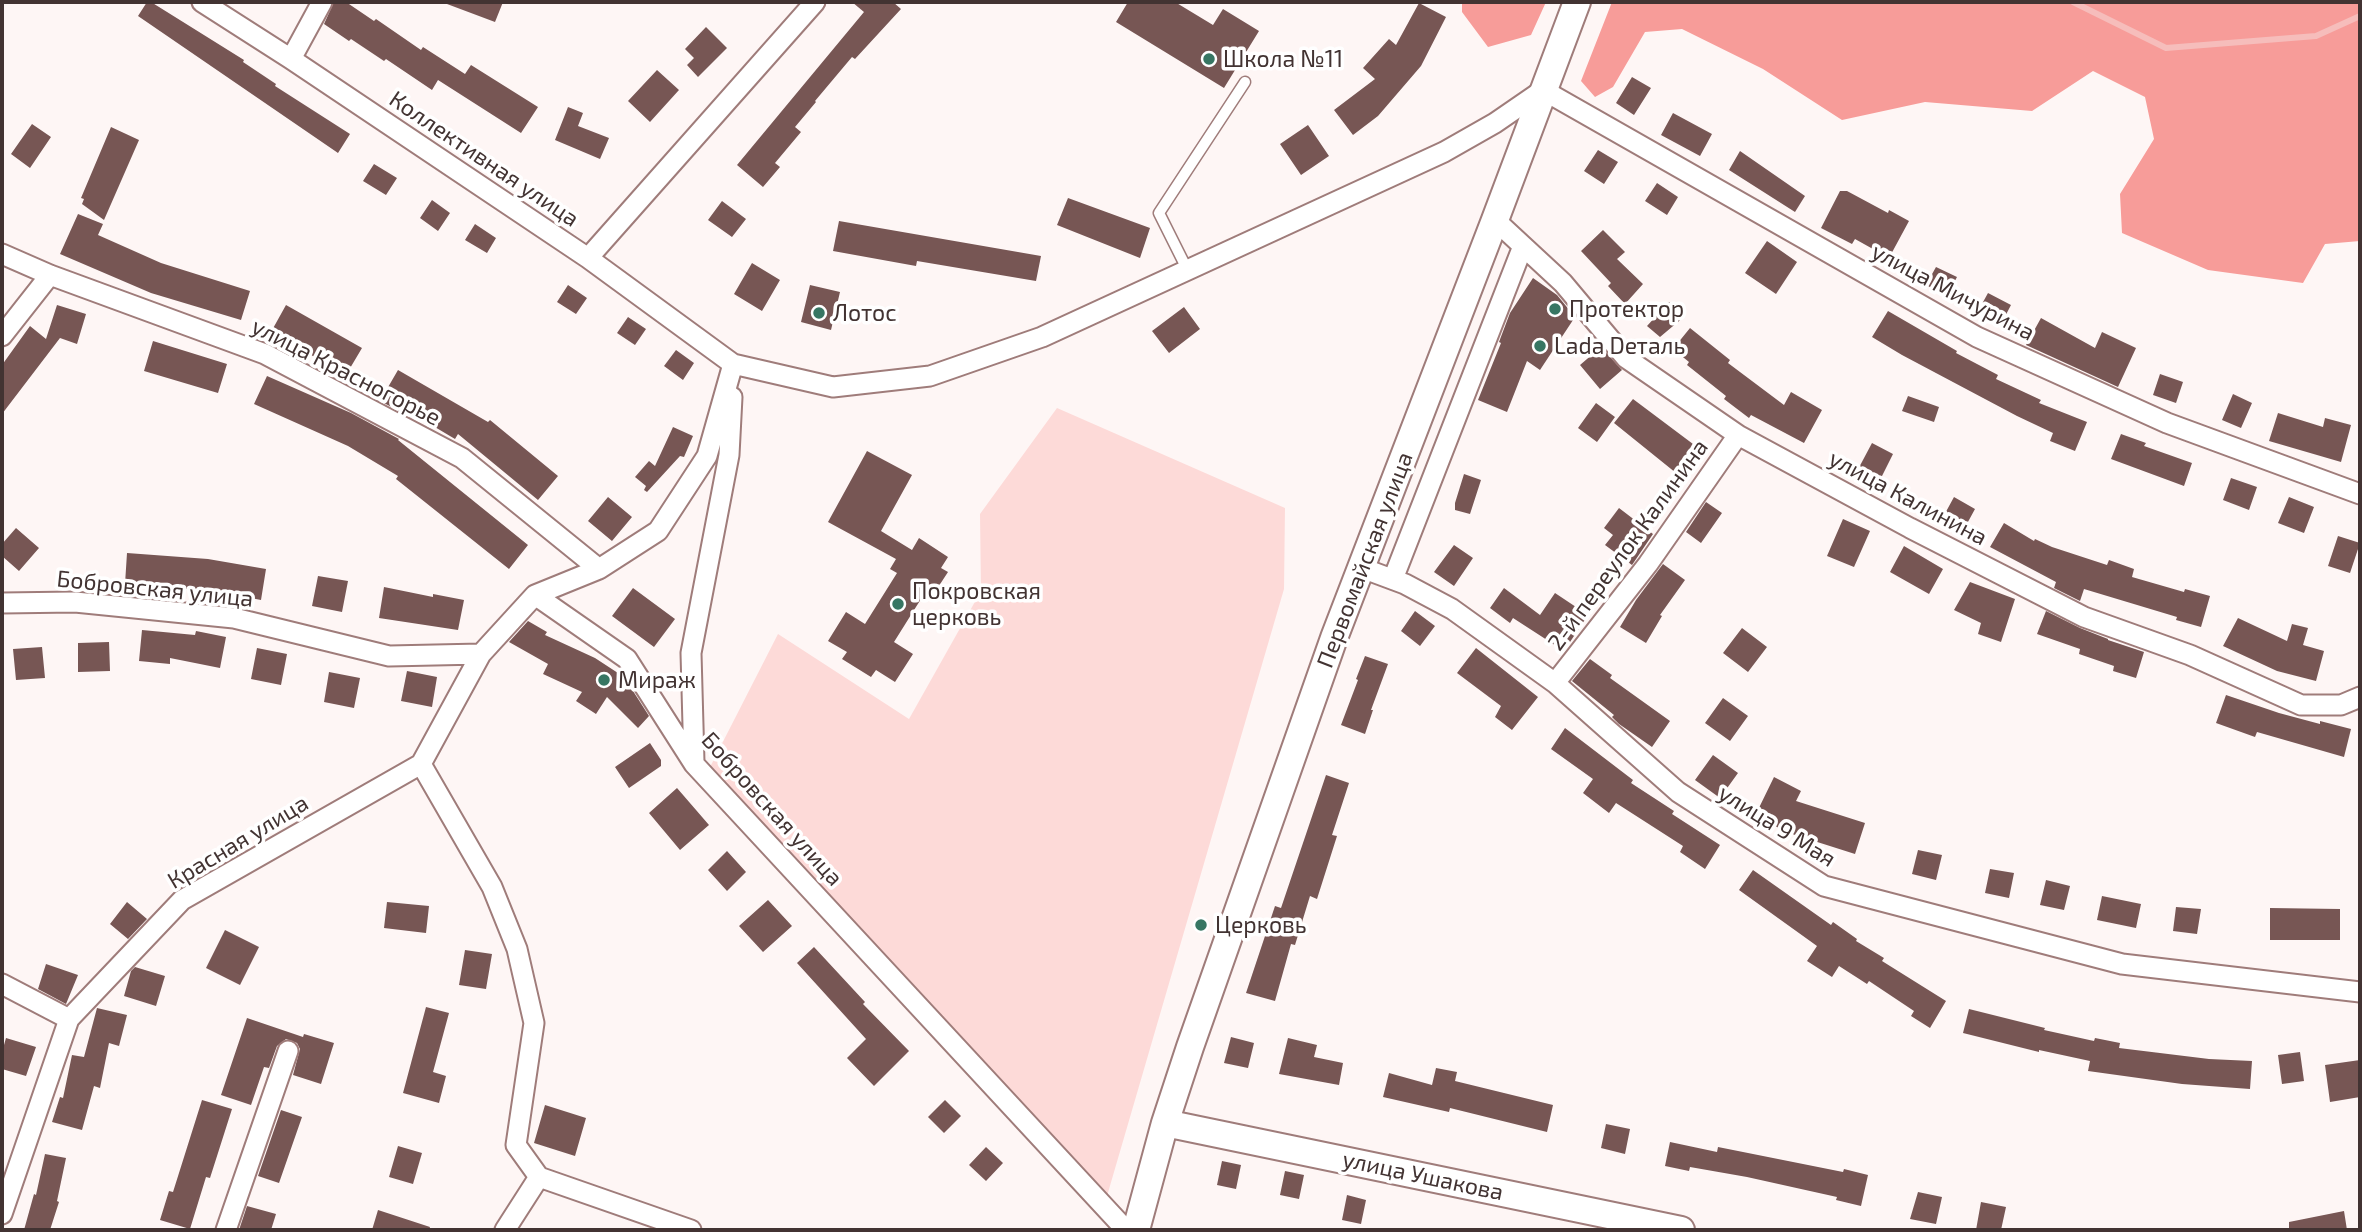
<!DOCTYPE html>
<html>
<head>
<meta charset="utf-8">
<style>
  body { margin:0 }
  #map { position:relative; width:2362px; height:1232px; overflow:hidden; background:#fef6f5; font-family:"Exo 2",sans-serif }
  canvas { display:block }
  .frame { position:absolute; inset:0; border:4px solid #423332; pointer-events:none }
</style>
</head>
<body>
<div id="map">
<canvas width="2362" height="1232"></canvas>
<div class="frame"></div>
</div>
<script>
const context = document.querySelector('canvas').getContext('2d');
context.lineJoin = 'round';
function paint(path, color) { context.fillStyle = color; context.fill(path, 'evenodd'); }
function stroke(path, color, width, dash) { context.strokeStyle = color; context.lineWidth = width; context.lineCap = dash ? 'butt' : 'round'; context.setLineDash(dash || []); context.stroke(path); }
function write(font, color, halo, rows, align = 'center') {
  context.font = font + ' "Exo 2",sans-serif'; context.lineWidth = 7; context.setLineDash([]); context.textBaseline = 'middle'; context.strokeStyle = halo; context.fillStyle = color; for (const [text, x, y, turn = 0] of rows) {
    context.save(); context.translate(x, y); context.rotate((+turn || 0) * Math.PI / 180); context.textAlign = isNaN(turn) ? turn : align; if (halo) context.strokeText(text, 0, 0); context.fillText(text, 0, 0); context.restore();
  }
}
paint(new Path2D(`
  M1057,408l228,100 -1,81 -177,607 -399,-425 70,-137 131,85 72,-128 -1,-77z`), '#fddad8');
paint(new Path2D(`
  M1462,2h84l-15,33 -43,12 -26,-35z
  M1612,2h748v239l-35,3 -22,39 -95,-13 -86,-37 -2,-39 34,-55 -9,-42 -52,-26 -61,40 -107,-9 -83,18 -79,-51 -81,-40 -37,3 -32,55 -18,10 -14,-16z`), '#f79c99');
stroke(new Path2D(`
  M2073,2l93,46 150,-12 44,-20`), '#f6bdbb', 6);
paint(new Path2D(`
  M147,2h4l93,58 -1,2 33,22 -1,2 75,48 -12,19 -200,-137z
  M334,2h12l28,19 2,-2 45,31 2,-3 42,27 6,-9 67,42 -17,26 -83,-53 -6,10 -46,-31 -2,2 -33,-22 -2,2 -25,-17z
  M447,2h56l-8,20 -48,-18z
  M852,2h41l8,7 -46,50 -3,-2 -37,44 1,1 -21,25 6,5 -26,31 5,4 -17,20 -26,-22 127,-153z
  M1128,2h47l38,23 10,-16 36,22 -35,57 -108,-66z
  M1419,3l27,14 -25,49 -43,50 -25,19 -19,-25 41,-31 -12,-11 26,-29 7,6z
  M706,27l21,21 -29,29 -11,-12 7,-7 -9,-9z
  M657,70l22,20 -29,32 -22,-21z
  M1632,77l19,11 -17,27 -18,-12z
  M568,107l15,6 -5,13 31,12 -9,21 -45,-19z
  M1673,113l39,21 -12,22 -39,-21z
  M32,124l19,13 -21,31 -19,-14z
  M1308,125l21,31 -28,19 -21,-31z
  M111,127l28,13 -35,80 -22,-16 2,-5 -3,-1z
  M1598,150l20,12 -14,22 -20,-13z
  M1740,151l65,45 -10,16 -66,-42z
  M374,164l23,14 -11,17 -23,-14z
  M1657,183l21,14 -11,18 -22,-14z
  M1840,191h7l41,22 1,-3 20,11 -20,37 -34,-19 -3,5 -31,-16z
  M1068,198l82,30 -10,30 -83,-33z
  M432,200l18,13 -12,18 -18,-13z
  M722,201l24,18 -14,18 -24,-17z
  M78,214l25,10 -5,11 63,28 89,28 -9,29 -90,-27 -91,-39z
  M839,221l202,35 -5,25 -119,-20 -1,5 -83,-15z
  M475,224l21,14 -9,15 -22,-13z
  M1603,230l22,22 -8,7 26,25 -18,20 -17,-18 3,-3 -30,-32z
  M1767,241l30,21 -21,32 -31,-21z
  M752,263l28,17 -18,31 -28,-17z
  M1936,267l21,10 -10,19 -21,-11z
  M1533,278l24,17 18,22 -35,53 -13,-9 -20,51 -29,-12 23,-57 -2,-1 11,-29z
  M568,285l19,13 -11,16 -19,-12z
  M810,285l30,7 -9,38 -30,-8z
  M1988,293l23,12 -11,21 -23,-13z
  M1669,302l16,14 -25,21 -13,-11z
  M57,305l29,9 -9,30 -17,-6 -58,76v-49l28,-39 16,13z
  M286,305l76,43 -16,27 -75,-43z
  M1184,307l16,22 -31,24 -17,-22z
  M1888,311l69,40 -1,2 42,22 -2,4 45,21 -2,3 48,19 -12,29 -25,-10 3,-8 -36,-17 -115,-61 -30,-18z
  M628,317l18,12 -11,16 -18,-12z
  M2041,318l54,30 7,-16 34,16 -18,39 -92,-42z
  M1690,328l40,32 -2,3 56,42 7,-13 31,18 -18,33 -53,-28 -2,3 -25,-19 2,-3 -39,-31 2,-3 -16,-13z
  M153,341l74,23 -9,29 -74,-22z
  M1601,347l21,23 -22,19 -20,-24z
  M676,350l18,13 -11,17 -19,-14z
  M398,370l90,52 2,-2 68,56 -20,24 -80,-66 -3,5 -42,-25 -2,3 -31,-16z
  M2160,374l23,8 -7,21 -23,-8z
  M267,376l84,37 48,26 -1,1 130,105 -19,24 -113,-90 2,-3 -50,-30 -94,-42z
  M2233,394l19,9 -11,25 -19,-8z
  M1908,396l31,11 -5,15 -32,-11z
  M1633,399l68,51 -20,27 -67,-54z
  M1596,403l19,14 -18,25 -19,-14z
  M2278,413l45,14 2,-9 26,7 -10,37 -72,-21z
  M673,427l20,9 -9,21 -4,-1 -33,36 -3,-2 2,-4 -11,-9 14,-16 6,5z
  M2121,434l25,9 -2,3 48,17 -8,23 -73,-27z
  M1872,443l21,11 -16,32 -22,-11z
  M867,451l45,24 -31,56 31,19 7,-12 29,19 -7,11 7,4 -15,23 -7,-4 -32,51 19,12 -18,28 -19,-12 -5,7 -29,-18 5,-7 -19,-11 18,-29 19,12 32,-51 -7,-4 6,-10 -68,-37z
  M1464,474l17,6 -11,34 -15,-4v-7z
  M2231,478l26,9 -8,23 -26,-10z
  M608,497l24,20 -20,24 -24,-20z
  M1954,497l21,12 -12,22 -21,-12z
  M2289,497l25,10 -10,26 -26,-10z
  M1706,502l16,11 -21,30 -15,-11z
  M1619,508l34,26 -21,31 -27,-20 8,-10 -9,-7z
  M1843,519l27,12 -16,36 -27,-11z
  M2004,523l30,18 1,-2 17,8 55,18 2,-5 25,9 -2,8 52,15 1,-3 25,7 -9,31 -25,-7 1,-3 -93,-28 -4,12 -26,-13 2,-6 -66,-35z
  M16,528l23,20 -20,23 -17,-15v-12z
  M2338,536l22,7 -10,30 -22,-7z
  M1454,545l19,13 -19,28 -20,-14z
  M1904,546l39,23 -14,25 -39,-22z
  M127,553l81,6 58,10 -5,31 -31,-6v-2l-105,-8z
  M1663,564l22,16 -25,35 2,1 -16,27 -26,-16 16,-27z
  M318,576l30,5 -6,31 -30,-6z
  M1970,582l45,17 -14,43 -23,-8 3,-11 -27,-13z
  M384,587l49,10v-3l31,6 -6,30 -79,-12z
  M633,588l42,31 -21,28 -42,-31z
  M1504,588l36,27 15,-22 33,22 -24,36 -51,-33 -3,5 -20,-15z
  M1415,611l20,15 -15,20 -19,-15z
  M2046,611l34,17 28,11v1l36,12 -8,26 -23,-7 1,-5 -35,-12 1,-5 -43,-15z
  M2238,618l49,23 5,-17 16,4 -5,17 21,6 -8,30 -39,-10 -54,-25z
  M528,621l19,11 -2,3 50,23 26,17 -1,3 13,13 16,25 -11,12 -31,-31 -11,17 -20,-13 6,-9 -39,-18 5,-10 -39,-22z
  M1742,628l25,19 -19,25 -25,-19z
  M142,630l53,5 1,-4 30,6 -6,31 -50,-10v6l-31,-3z
  M109,642l1,29 -32,1v-29z
  M42,647l3,31 -29,2 -3,-31z
  M257,648l30,6 -6,31 -30,-6z
  M1476,648l62,49 -26,33 -17,-13 6,-11 -44,-33z
  M1365,656l23,8 -17,46h2l-8,24 -24,-9 17,-45 -2,-1z
  M1590,659l22,16 -2,3 60,43 -18,26 -33,-23 -7,-7 2,-2 -42,-34z
  M407,671l30,6 -5,30 -31,-6z
  M329,672l31,6 -6,30 -30,-6z
  M2226,695l53,18 41,11v-3l31,8 -7,28 -87,-25 -2,5 -39,-14z
  M1723,698l25,18 -18,25 -25,-18z
  M1565,728l68,52 -2,3 43,28 -2,3 48,31 -15,24 -25,-17 3,-6 -67,-43 -7,10 -26,-20 10,-14 -42,-30z
  M650,743l11,17v6l-32,22 -14,-21z
  M1713,755l25,18 -18,25 -25,-18z
  M1326,775l23,8 -17,52 5,1 -20,63 -7,-3 -15,49 -4,-1 -16,57 -29,-8 29,-87 6,2z
  M1774,777l27,14 -5,10 69,22 -10,31 -66,-21 -34,-17z
  M677,788l32,37 -29,25 -31,-37z
  M1918,850l24,5 -6,25 -24,-6z
  M727,851l19,21 -19,19 -19,-21z
  M1990,869l24,4 -5,25 -24,-5z
  M1753,870l78,55 2,-3 24,17 -1,2 28,17 -2,3 64,40 -16,27 -19,-12 3,-5 -45,-30 -2,3 -28,-18 -7,11 -25,-16 10,-15 -78,-56z
  M2046,880l24,6 -6,24 -24,-5z
  M2102,896l39,8 -5,24 -39,-8z
  M768,900l24,26 -29,26 -24,-26z
  M127,902l20,17 -19,20 -18,-15z
  M387,902l42,4 -3,27 -42,-5z
  M2176,907l25,2 -4,25 -24,-3z
  M2270,908l70,1v31h-70z
  M225,930l34,17 -19,38 -34,-17z
  M814,947l51,55 -2,2 46,47 -35,35 -27,-28 19,-19 -69,-76z
  M465,950l27,4 -6,35 -27,-4z
  M46,964l32,11 -12,29 -28,-15z
  M135,967l30,9 -9,30 -32,-10 7,-25z
  M426,1007l23,6 -16,59 13,4 -7,27 -36,-10z
  M97,1008l30,7 -8,31 -10,-3 -9,45 -6,-2 -12,44 -30,-8 8,-25 3,1 9,-43 12,2z
  M1969,1009l76,19 -1,2 50,11 1,-3 25,5 -1,5 90,11 43,2 -2,28 -68,-5 -94,-13 2,-10 -51,-11v2l-76,-19z
  M247,1018l56,19 1,-3 30,9 -13,41 -28,-9 7,-26 -3,-6 -11,-4 -9,7 -8,22 -5,-1 -13,38 -30,-10z
  M1231,1037l23,6 -6,25 -24,-5z
  M6,1038l30,9 -10,29 -24,-7v-17z
  M1288,1038l29,7 -3,12 29,6 -4,22 -60,-11z
  M2300,1052l4,29 -22,3 -4,-29z
  M2360,1060v37l-30,5 -5,-37z
  M1436,1068l21,4 -2,9 98,24 -6,27 -97,-24 -1,4 -66,-15 6,-24 43,12z
  M202,1100l30,9 -22,69 -4,-1 -16,52 -30,-9 9,-29 4,1z
  M945,1100l16,16 -17,17 -16,-16z
  M545,1105l41,13 -11,38 -41,-13z
  M281,1110l21,7 -23,66 -21,-7z
  M1606,1124l24,5 -5,25 -24,-6z
  M1670,1142l47,10 1,-5 125,25 1,-3 24,6 -7,31 -25,-6 1,-3 -90,-20 -57,-10 -1,4 -24,-5z
  M398,1146l24,7 -9,31 -24,-7z
  M986,1147l17,16 -17,18 -17,-16z
  M45,1154l21,4 -9,43 2,1 -9,28h-26l10,-36 2,1z
  M1222,1161l19,4 -5,24 -19,-4z
  M1285,1171l19,4 -5,24 -19,-4z
  M1918,1192l24,5 -6,27 -26,-5z
  M1347,1195l19,5 -5,24 -19,-4z
  M1981,1202l25,5 -5,23h-25z
  M247,1206l29,8 -5,16h-32z
  M378,1210l52,17 -1,3h-57z
  M2344,1211l3,19h-58v-8z`), '#775654');
const service = new Path2D(`
  M1187,269l-28,-56 86,-131`);
const minor = new Path2D(`
  M202,2l89,57 297,199 145,106 100,23 97,-11 112,-39 402,-185 51,-29 48,-33 434,247 190,86 193,71
  M291,59l31,-57
  M1495,220l68,63 63,75 112,77 172,93 174,89 106,38 111,50h40l19,-8
  M2,254l48,21 215,79 197,104 137,111 59,-38 49,-75 26,-92
  M588,258l227,-256
  M2,336l48,-61
  M1362,568l43,16 47,25 103,74 123,109 146,94 298,78 238,28
  M1393,579l130,-333
  M535,595l92,64 67,105 432,466
  M2,603l73,-1 159,16 155,38 92,-2 54,-59 64,-26
  M481,654l-60,110 71,123 25,62 17,74 -18,122 23,32 152,53
  M1555,683l93,-119 90,-129
  M694,762l-3,-109 38,-198 3,-58
  M2,984l67,35
  M2,1214l67,-195 113,-119 239,-136
  M226,1230l62,-179
  M505,1230l34,-53`);
const secondary = new Path2D(`
  M1165,1123l516,107
  M1136,1230l29,-107 25,-76 144,-409 161,-418 82,-218`);
stroke(service, '#9f7c7a', 13);
stroke(minor, '#9f7c7a', 23);
stroke(secondary, '#9f7c7a', 30);
stroke(service, '#fff', 10);
stroke(minor, '#fff', 19);
stroke(secondary, '#fff', 26);
for (const [x, y, r, color] of [
  [1209,59,7,"#377663"],
  [1555,309,7,"#377663"],
  [819,313,7,"#377663"],
  [1540,346,7,"#377663"],
  [898,604,7,"#377663"],
  [604,680,7,"#377663"],
  [1201,925,7,"#377663"]
]) { const dot = new Path2D(); dot.arc(x, y, r, 0, 2 * Math.PI); context.fillStyle = color; context.fill(dot); stroke(dot, '#fff', 2.5); }
write('23px', '#423332', '#fff', [
  ["Школа №11",1223,59],
  ["Протектор",1569,309],
  ["Лотос",833,313],
  ["Lada Dеталь",1554,346],
  ["Покровская",912,591],
  ["церковь",912,617],
  ["Мираж",618,680],
  ["Церковь",1215,925]
], 'left');
write('23px', '#423332', '#fff', [
  ["Коллективная улица",484,159,34],
  ["улица Мичурина",1953,292,28],
  ["улица Красногорье",346,372,27],
  ["улица Калинина",1908,498,28],
  ["2-й переулок Калинина",1628,545,-54],
  ["Первомайская улица",1365,560,-69],
  ["Бобровская улица",155,589,6],
  ["Бобровская улица",772,809,48],
  ["улица 9 Мая",1777,826,32],
  ["Красная улица",238,842,-31],
  ["улица Ушакова",1423,1176,12]
]);
</script>
</body>
</html>
